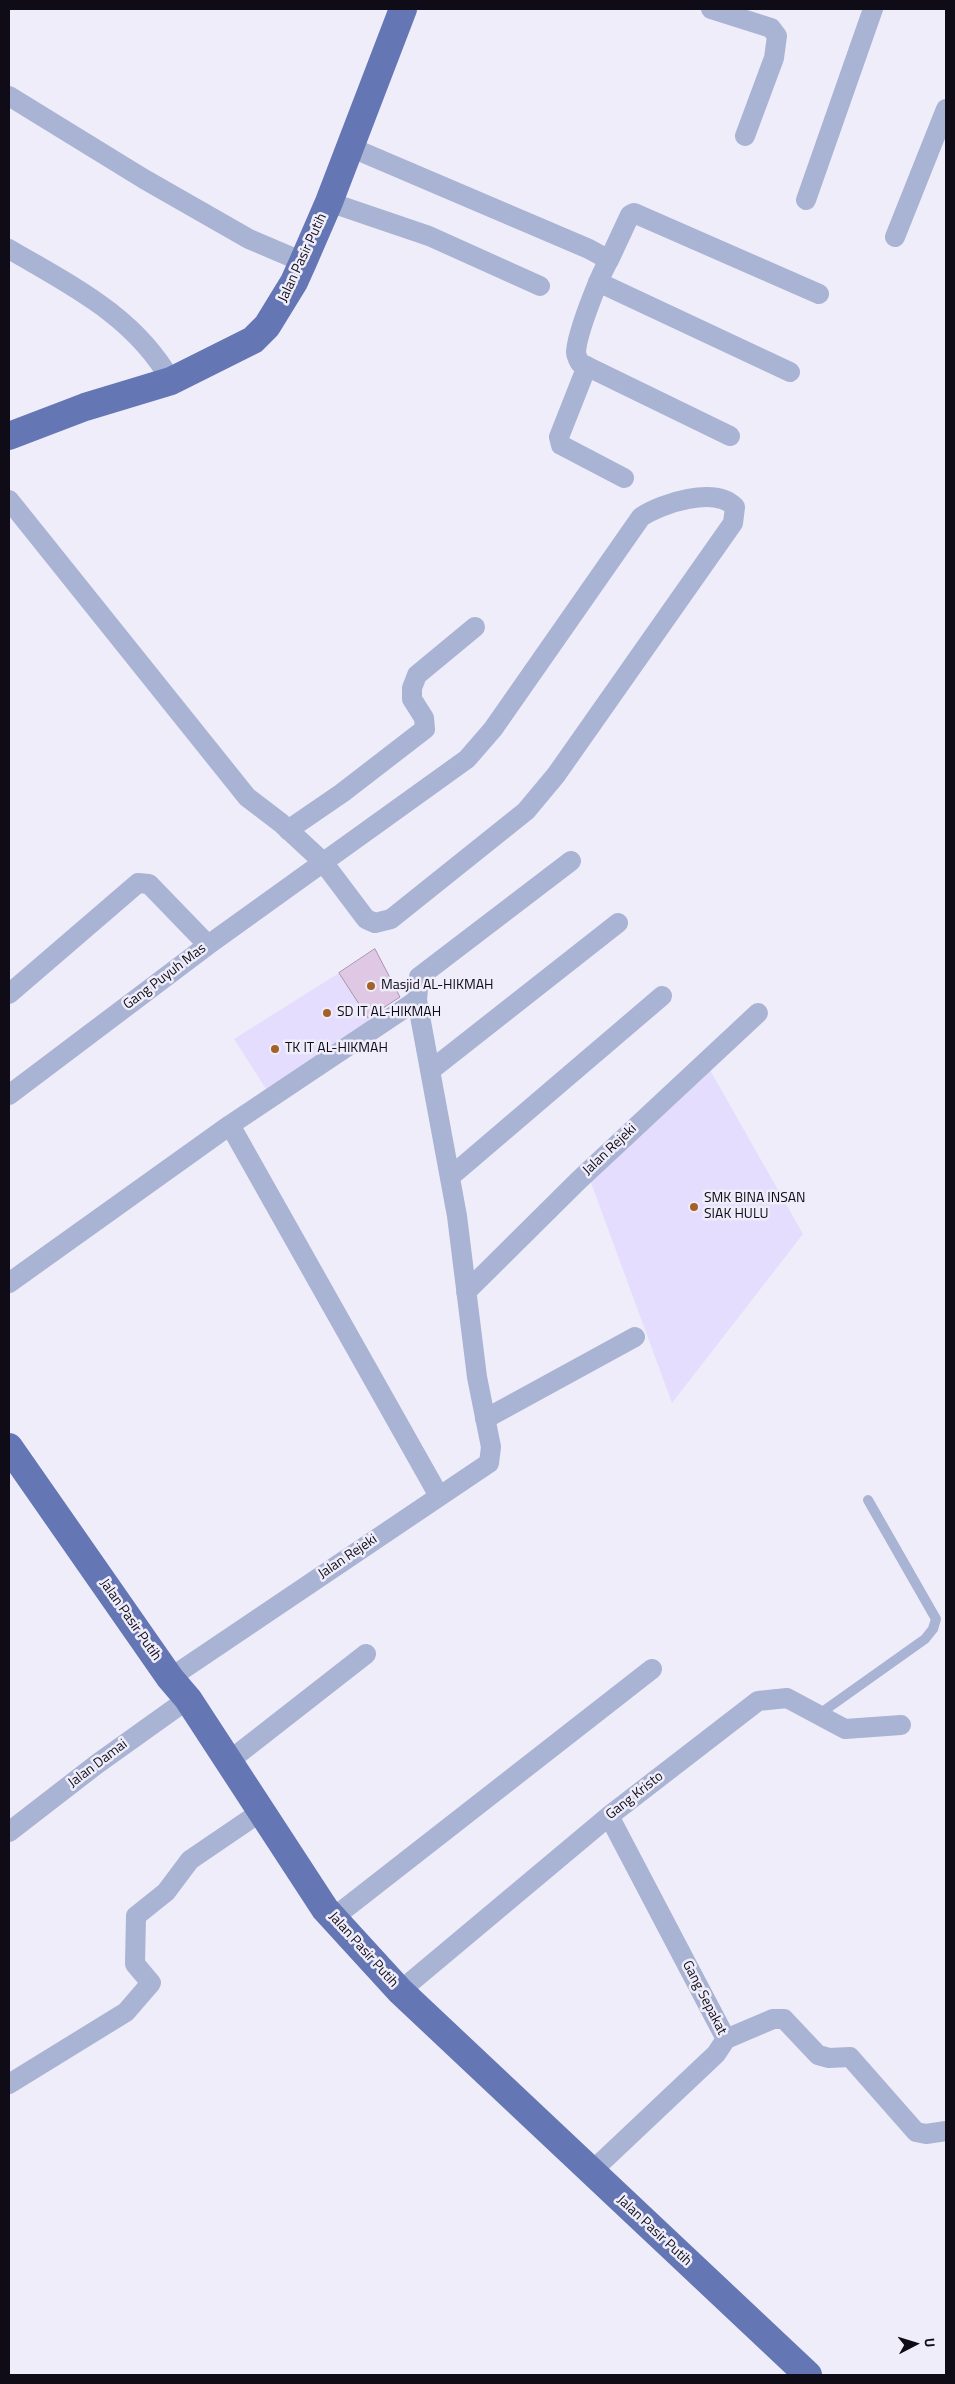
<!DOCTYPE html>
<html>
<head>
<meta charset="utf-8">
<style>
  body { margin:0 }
  #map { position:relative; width:955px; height:2384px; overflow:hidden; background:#efedfa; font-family:"Titillium Web",sans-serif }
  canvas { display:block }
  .frame { position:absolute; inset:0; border:10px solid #0f0c17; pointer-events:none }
  .north { position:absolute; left:890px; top:2319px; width:50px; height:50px; -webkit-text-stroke:4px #efedfa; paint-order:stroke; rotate:85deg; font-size:14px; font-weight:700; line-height:20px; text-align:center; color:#0f0c17 }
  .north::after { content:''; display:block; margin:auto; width:18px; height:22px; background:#0f0c17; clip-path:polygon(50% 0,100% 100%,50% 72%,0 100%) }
</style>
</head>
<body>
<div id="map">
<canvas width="955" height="2384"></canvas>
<div class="frame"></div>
<div class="north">U</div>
</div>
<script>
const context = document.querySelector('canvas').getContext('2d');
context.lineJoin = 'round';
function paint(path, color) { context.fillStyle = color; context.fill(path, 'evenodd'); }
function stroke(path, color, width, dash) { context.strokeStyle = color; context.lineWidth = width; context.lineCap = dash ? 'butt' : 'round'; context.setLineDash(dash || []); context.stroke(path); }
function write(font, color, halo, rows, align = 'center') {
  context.font = font + ' "Titillium Web",sans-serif'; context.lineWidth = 5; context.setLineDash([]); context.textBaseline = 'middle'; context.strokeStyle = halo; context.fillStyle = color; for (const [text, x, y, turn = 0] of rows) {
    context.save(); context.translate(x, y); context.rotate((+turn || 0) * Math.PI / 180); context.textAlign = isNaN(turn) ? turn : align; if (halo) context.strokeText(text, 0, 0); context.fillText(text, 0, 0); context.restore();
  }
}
paint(new Path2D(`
  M339,973l31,48 -102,71 -34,-53z
  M706,1063l97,171 -131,169 -82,-223z`), '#e4ddfd');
const building = new Path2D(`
  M375,949l25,48 -32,21 -29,-45z`);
paint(building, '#dfc8e4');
stroke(building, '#a893ad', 1);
stroke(new Path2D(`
  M818,1715l107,-76 8,-10 3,-10 -68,-119`), '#a9b3d3', 10);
stroke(new Path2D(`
  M711,9l60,19 6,8 -3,22 -29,78
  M9,96l135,83 105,60 54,23
  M350,147l239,102 20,11c-10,17 -32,73 -33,92 0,4 2,7 4,11l150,73
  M806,200l67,-191
  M329,202l100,34 111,50
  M895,237l51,-128
  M9,249c61,36 126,67 162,132
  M609,260l21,-45 4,-2 185,81
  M598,282l192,90
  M587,366l-28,71 2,8 63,33
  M9,500l238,297 34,26 42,39 43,57 9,4 16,-4 135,-108 30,-36 177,-252 2,-16c-20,-21 -73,-4 -94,10l-148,212 -26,30 -259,186 -199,150
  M288,830l54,-37 83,-64 -1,-11 -12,-19v-11l5,-13 58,-48
  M9,994l129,-111 11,1 59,61
  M431,1070l187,-147
  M230,1125l209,371
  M450,1177l212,-181
  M9,1283l221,-158 187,-125
  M466,1292l113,-112 179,-167
  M485,1419l150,-82
  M170,1678l319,-215 2,-16 -14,-70 -20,-161 -40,-216 2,-23 152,-116
  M229,1761l137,-107
  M9,1832l88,-68 91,-65
  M333,1918l319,-249
  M400,1991l209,-175 149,-115 29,-3 58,31 56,-4
  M726,2039l47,-20h11l34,36 11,3 21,-1 66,75 10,2 20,-3
  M9,2084l117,-72 25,-29 -16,-19 1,-48 30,-24 24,-32 72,-49
  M591,2172l125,-118 10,-15 -117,-223`), '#a9b3d3', 20);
stroke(new Path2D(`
  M9,436l76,-29 86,-26 82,-41 14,-14 27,-44 9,-20 26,-60 74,-193
  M9,1447l161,231 18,21 137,210 75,82 408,384`), '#6476b3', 28);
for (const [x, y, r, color] of [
  [371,986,5,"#a2622a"],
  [327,1013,5,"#a2622a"],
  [275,1049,5,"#a2622a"],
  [694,1207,5,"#a2622a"]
]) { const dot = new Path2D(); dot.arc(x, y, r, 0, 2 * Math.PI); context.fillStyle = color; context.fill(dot); stroke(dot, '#efedfa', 2); }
write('14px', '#0f0c17', '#efedfa', [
  ["Jalan Pasir Putih",303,258,-65],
  ["Gang Puyuh Mas",165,977,-37],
  ["Jalan Rejeki",610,1150,-43],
  ["Jalan Rejeki",348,1557,-34],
  ["Jalan Pasir Putih",130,1620,55],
  ["Jalan Damai",98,1764,-37],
  ["Gang Kristo",635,1796,-38],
  ["Jalan Pasir Putih",363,1950,48],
  ["Gang Sepakat",704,1998,63],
  ["Jalan Pasir Putih",654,2231,43]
]);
write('14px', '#0f0c17', '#efedfa', [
  ["Masjid AL-HIKMAH",381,986],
  ["SD IT AL-HIKMAH",337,1013],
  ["TK IT AL-HIKMAH",285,1049],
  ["SMK BINA INSAN",704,1199],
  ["SIAK HULU",704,1215]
], 'left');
</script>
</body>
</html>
